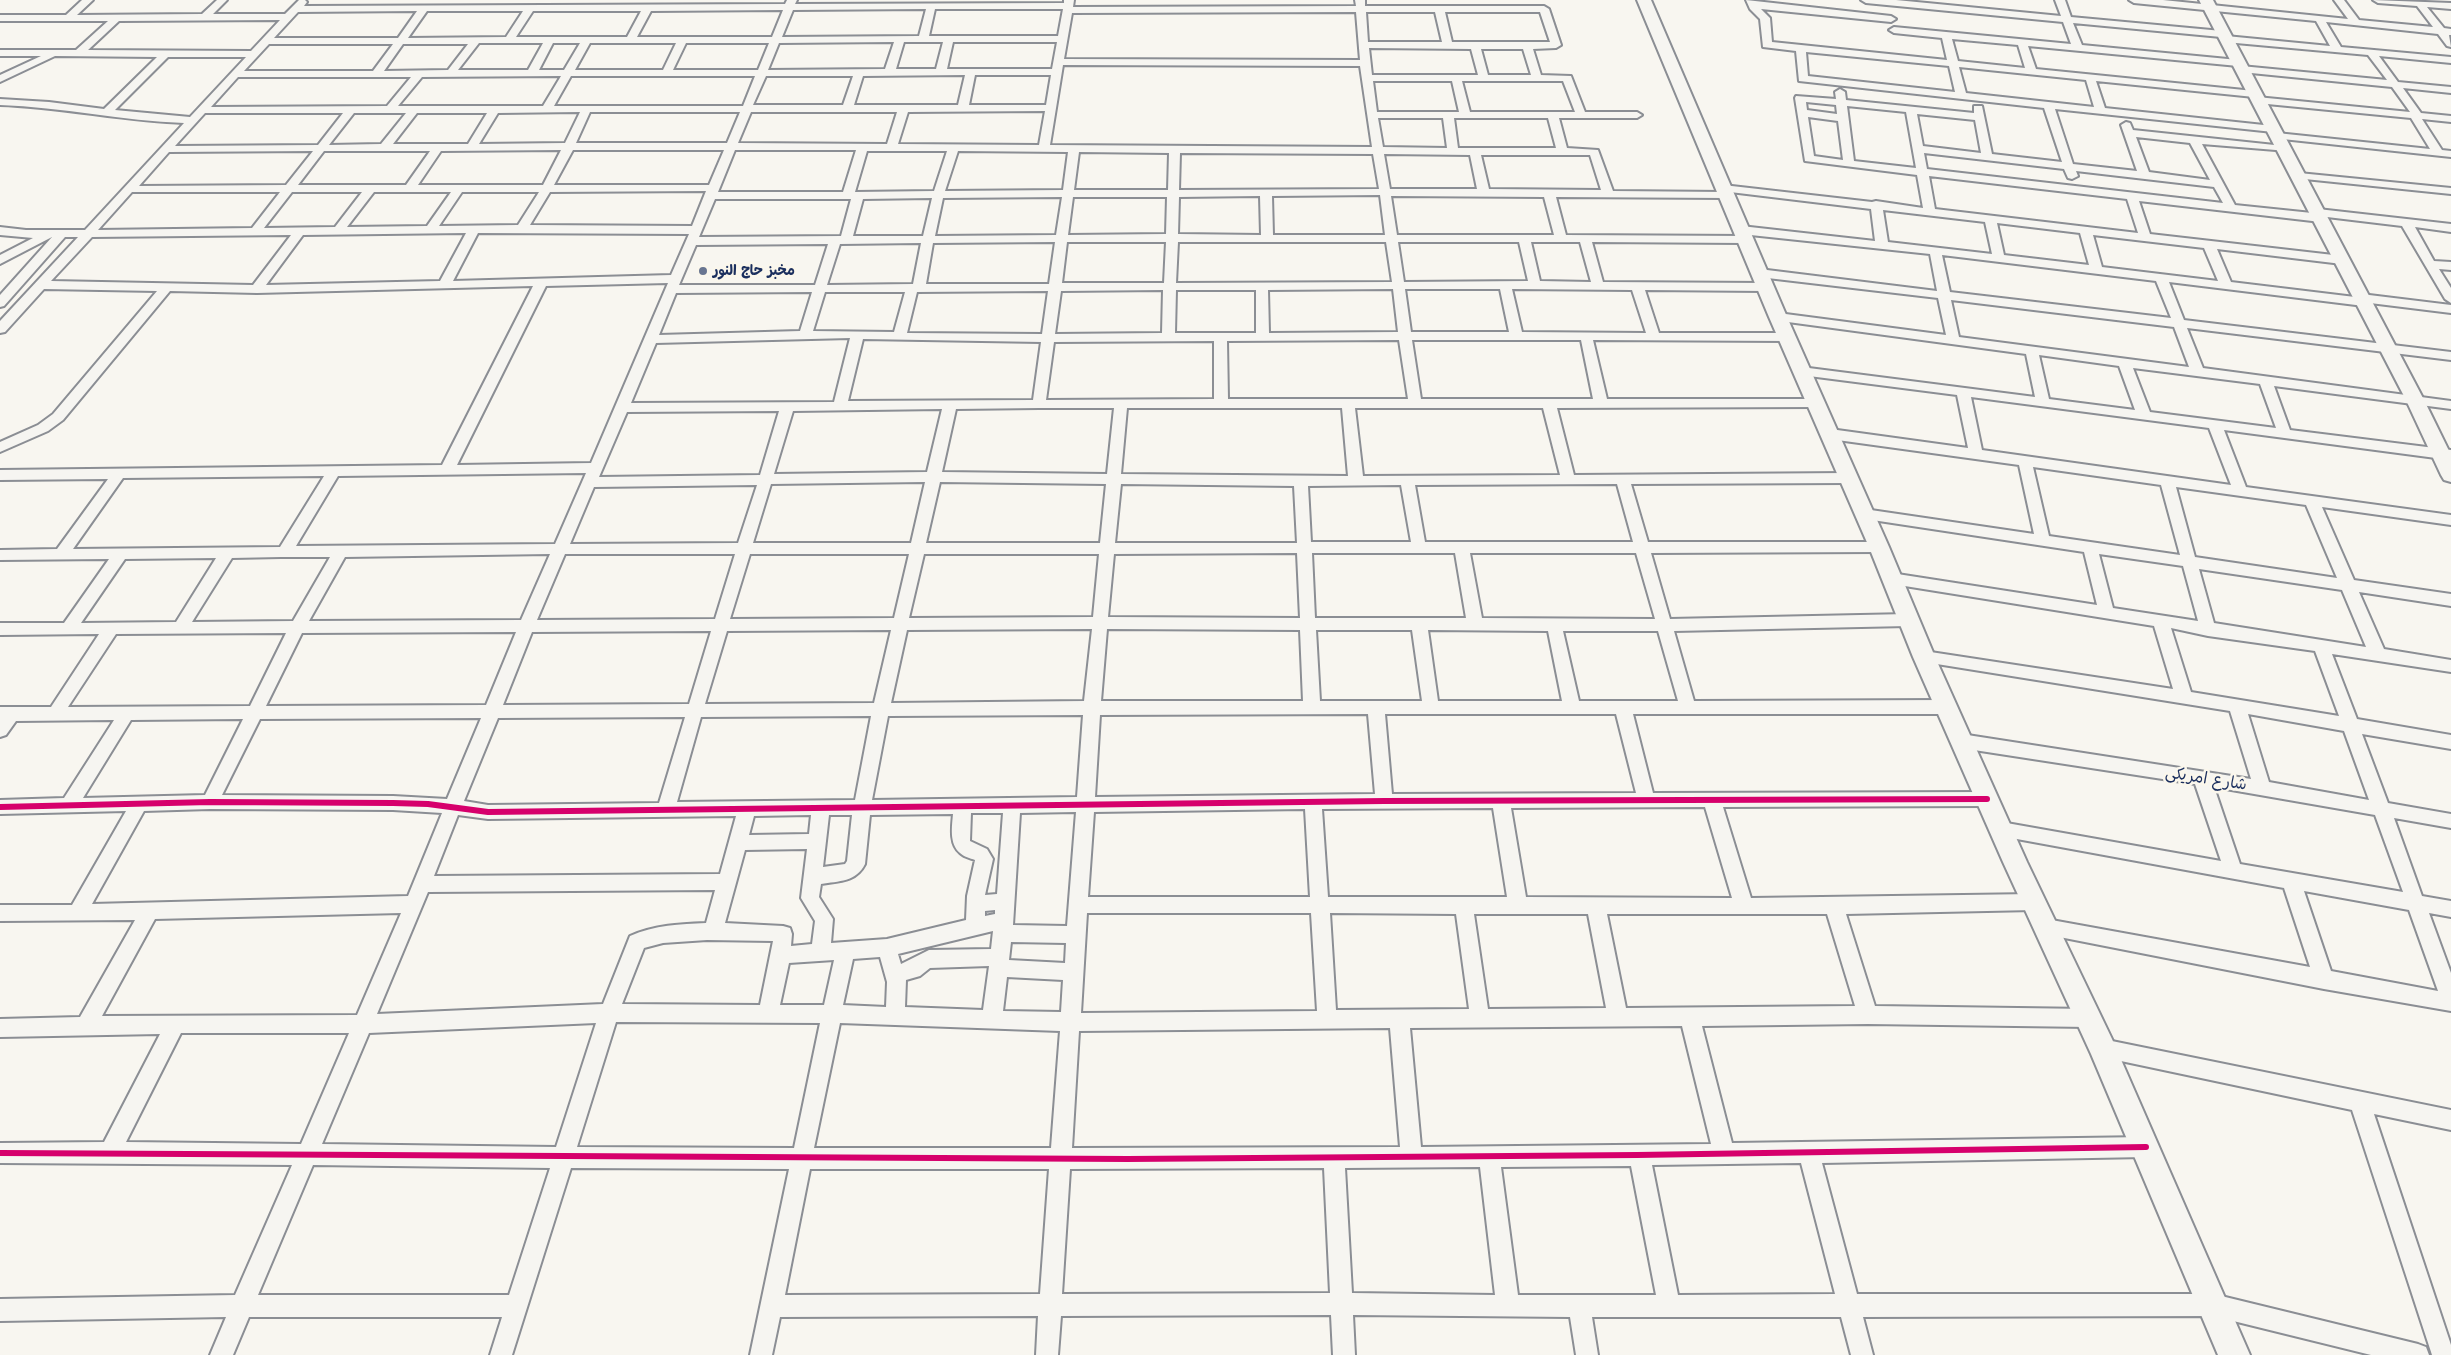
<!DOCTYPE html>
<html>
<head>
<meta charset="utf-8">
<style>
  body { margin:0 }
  canvas { display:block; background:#f8f6f0 }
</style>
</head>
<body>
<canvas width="2451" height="1355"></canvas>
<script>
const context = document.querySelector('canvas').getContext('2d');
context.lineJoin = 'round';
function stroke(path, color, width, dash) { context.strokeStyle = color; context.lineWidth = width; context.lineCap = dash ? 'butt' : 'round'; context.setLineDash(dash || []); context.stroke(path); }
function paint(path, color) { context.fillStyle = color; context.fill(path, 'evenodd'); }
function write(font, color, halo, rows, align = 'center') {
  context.font = font + ' "Playpen Sans","Playpen Sans Arabic",sans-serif'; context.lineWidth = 5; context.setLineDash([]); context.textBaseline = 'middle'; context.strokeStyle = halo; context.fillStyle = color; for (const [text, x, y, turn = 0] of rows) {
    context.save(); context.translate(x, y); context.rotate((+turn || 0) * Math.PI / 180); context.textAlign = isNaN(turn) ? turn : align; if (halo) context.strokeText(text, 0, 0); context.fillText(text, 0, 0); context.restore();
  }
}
const street = new Path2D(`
  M82,0h11l-16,15 125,-1 15,-14h10l-14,14h72l14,-14h6l2,2 -3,4 481,-2 2,-4h10l-2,4 269,-1v-3h10l-1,7 283,-1 -1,-6h10v6h179l5,3 12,36 -5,3 -23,1 8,26 30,1 14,36h52l5,3 -5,3h-78l8,30 31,2 15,41 111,1 -7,-4 6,-3 149,17 4,-1 47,7 -6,-33 -112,-14 -10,-63 1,-2 40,3 -1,-7 5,-3 5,3 1,8 128,13v-7h8l10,48 70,8 -18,-54 -245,-27 -3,-30 -33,-4 -3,-28 -10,-10 -4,-9 145,16 5,3 -5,3 -130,-13 9,9 2,24 175,18 -5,-22 -48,-5 -5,-3 5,-3 177,17 -8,-22 -197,-19 -5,-3h35l165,16 -6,-16h10l6,17 151,14 4,1v4l104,10 -14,-25 -182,-18 -5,-3h34l185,19 -14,-19h10l15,20 74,7 -16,-21 -39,-3 -5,-3 78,3v6l-24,-2 17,21 7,1v6h-2l2,12 -4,-1 -9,-12 -112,-12 15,25 110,10v6l-72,-7 19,26 53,5v6l-48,-5 18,25 30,3v6l-29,-3 20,31 9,1v6l-178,-19 -1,-2 5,-3 153,16 -19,-31 -154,-15 -5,-3 5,-3 153,15 -18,-25 -151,-15 -5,-3 5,-3 146,14 -19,-25 -143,-13 -4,-1v-4l-148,-14 9,22 156,15 5,3 -5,3 -210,-20 8,23 218,22 5,3 -5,3 -158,-16 9,27 168,18 5,3 -5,3 -218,-23 18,55 64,7 -16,-46 5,-3 4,1 3,7 151,16 4,1v4l-86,-7 33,61 77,8 6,-4 133,15v8l-36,-5 19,34 17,1v8l-12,-1 12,19v15l-6,-4 -43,-73 -75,-9 -6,5 -182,-21 11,33 192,22 6,4 -6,4 -125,-15 14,33 124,15 6,-3 90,11v8l-81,-10 -6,3 -195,-24 15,38 267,32v8l-264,-32 16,40 248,33v8l-177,-23 16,44 161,20v10l-227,-30 22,57 205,28v10l-129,-18 32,73 97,14v12l-92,-14 25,57 67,11v12l-119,-18 25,65 94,16v14l-89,-15 26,69 63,11v14l-57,-10 28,78 29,5v16l-22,-4 22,60v38l-127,-22 -285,-56 -2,-6 2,-6 7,-2 264,48 -26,-79 -289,-53 -3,-5 3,-5 6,-3 220,39 -26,-77 -234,-36 -6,-2 -2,-5 2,-5 6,-2 290,45 -21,-68 -312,-50 -2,-4 2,-4 6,-2 249,38 -19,-63 -268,-43 -3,-4 3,-4 5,-2 206,32 -13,-53 -225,-34 -2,-4 2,-4 5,-1 170,25 -15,-69 -189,-26 -7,-5 7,-5 138,19 -11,-53 -156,-20 -7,-4 7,-4 234,30 -9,-43 -253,-34 -1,-3 6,-4 168,22 -8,-37 -179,-21 -6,-4 6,-4 178,22 -7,-37 -189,-20 -6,-4 6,-4 134,15 -4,-32 -141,-17 3,3 -6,3 -171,-1 10,38 182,1 2,3 -2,3 -4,1 -152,-1 11,40 162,1 6,4 -6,4 -120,-1 14,43h128l6,4 -6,4 -194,-1 14,59h209l7,4 -7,4 -259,1 17,67 274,-2 7,5 -7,5 -217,1 17,58h231l5,1 2,4 -2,4 -5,1 -228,1 19,66 238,-5 6,2 2,4 -2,4 -6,2 -234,5 20,70 252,-1 6,2 2,5 -2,5 -6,2h-313l20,79 334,-1 6,2 3,5 -3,5 -6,2 -264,1 28,91 283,-4 7,2 2,6 -2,6 -7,2 -188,4 29,92 214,3 7,3 3,6 -3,6 -7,3 -221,-3 -166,2 30,117 414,-6 7,3 3,7 -3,7 -7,3 -324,6 35,131h356l205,50 8,3 3,8h-58l-158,-39 -350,1 10,38h-22l-10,-38h-249l6,38h-22l-6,-38 -217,-2 2,40h-22l-2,-40 -270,1 -3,39h-22l2,-39 -258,1 -8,38h-22l39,-186 -218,-1 -59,187h-22l12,-38h-253l-16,38h-23l16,-38 -226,4v-22l235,-4 57,-130 -292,-2v-20l104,-1 56,-108 -160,3v-18l80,-2 55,-97 -135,1v-16h72l54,-94 -126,3v-14l64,-2 50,-78 -98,1 -10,14 -6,2v-30h51l48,-73 -99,1v-12h64l45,-64 -109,1v-10l57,-1 51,-70 -108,1v-10l442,-5 91,-179 -276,7 -87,-2 -107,129 -15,11 -48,21v-10l38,-17 15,-11 104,-123 -113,-2 -39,43 -5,1v-12l78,-84h-13l-61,69 -4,1v-12l52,-58 -52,27v-9l33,-17 -33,-3v-8l26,3h59l99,-107c-61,-2 -122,-16 -184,-18v-6l49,3 55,7 53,-52 -102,-1 -55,26v-7l41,-19h-41v-6h76l32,-29h-108v-6h66zM926,9l-7,27 -137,1 11,-27zM935,9h128l-5,27h-129zM783,10l-11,27h-135l14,-26zM417,11l-19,27h-124l24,-26zM427,11h96l-17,26 -98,1zM533,11h108l-14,26h-111zM1356,12l4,48 -296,-1 8,-46zM1366,12h69l7,30h-74zM1445,12h95l10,30h-98zM280,20l-29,31 -163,-1 31,-29zM1952,39l66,6 7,23 -67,-7zM894,42l-9,27 -117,1 11,-27zM904,42h39l-7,27h-40zM953,42h104l-5,27h-105zM479,43h64l-15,27h-70zM553,43h27l-16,27h-25zM590,43h86l-13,27h-88zM686,43h83l-11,27h-85zM269,44h124l-20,27h-129zM403,44h65l-20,26 -64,1zM1369,48l102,1 7,26h-106zM1481,49h42l8,26h-43zM1806,52l143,14 6,26 -147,-16zM168,57h78l-56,60 -75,-7zM1063,65l297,1 12,81 -322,-2zM1959,67l127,13 8,27 -128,-14zM965,75l-7,30h-104l9,-29zM975,75h76l-5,30h-77zM561,76l-18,30h-145l24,-29zM571,76h184l-12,30h-189zM766,76h87l-10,29h-90zM238,77h173l-24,29 -176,1zM1373,81h79l7,31h-82zM1462,81h101l12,31h-105zM1806,102l30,3 1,9 -30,-4zM1847,106l59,6 10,56 -62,-7zM1045,111l-6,34 -141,-1 10,-32zM580,112l-15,31 -86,1 19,-31zM590,112h150l-13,31h-151zM751,112h146l-10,32 -149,-1zM205,113h138l-25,32 -143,1zM354,113h52l-25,31 -52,1zM417,113h70l-19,31h-75zM1917,114l58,6 6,33 -58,-7zM1808,117l30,4 5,39 -29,-4zM1378,118h65l4,30 -64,-1zM1454,118h94l8,30h-98zM2136,137l54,6 20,37 -61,-8zM561,150l-18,35h-125l23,-34zM573,150h151l-15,35h-155zM735,150h121l-13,42h-125zM313,151l-27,34 -147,1 30,-34zM324,151h106l-24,34h-108zM867,151h80l-13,40 -79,1zM958,151l110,1 -5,38 -118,1zM1079,152l90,1 -1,37h-94zM1180,153l193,1 6,35 -200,1zM1924,153l140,16 4,9 4,1 6,-3 -2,-5 138,16 9,16 -296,-34zM1384,154l86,1 7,34h-87zM1481,155h109l11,35 -112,-1zM1929,176l198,23 11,34 -203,-24zM706,191l-14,35 -162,-1 20,-33zM132,192h148l-28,36 -154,2zM292,192h70l-27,35 -71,1zM374,192h77l-24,34 -80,1zM462,192h77l-21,33 -79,1zM1380,195l5,40h-112l-1,-39zM1260,196l1,39 -83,-1 1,-37zM1391,196l153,1 10,38h-157zM1062,197l-6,38 -121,1 8,-38zM1073,197h94l-1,37 -98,1zM932,198l-9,38h-70l10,-37zM715,199h136l-10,37 -142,1zM1883,210l102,12 7,32 -104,-12zM1997,223l83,10 9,32 -85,-10zM466,233l-26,48 -174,4 37,-50zM478,233l211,1 -18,41 -218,6zM291,235l-38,50 -202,-4 41,-44zM2093,235l111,13 14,33 -116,-14zM1055,242l-6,42h-123l7,-41zM1067,242h99l-2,41h-102zM1178,242h208l6,40 -216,1zM1398,242h121l9,39 -124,1zM1531,242h49l11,40 -51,-1zM921,243l-8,41 -86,1 13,-41zM828,244l-13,41h-136l17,-40zM1942,255l214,26 15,37 -221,-26zM668,283l-77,180 -134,2 89,-179zM1393,289l5,43 -129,1 -1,-43zM1405,289h95l9,43h-98zM1512,289l120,1 14,43 -124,-1zM1163,290l-1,43 -107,1 6,-43zM1176,290h80v43h-81zM1048,291l-6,43 -135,-1 10,-41zM812,292l-12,39 -141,4 17,-42zM825,292h80l-11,40 -81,-1zM1951,300l223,27 15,40 -230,-30zM850,338l-16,64 -203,1 25,-60zM863,339l178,3 -8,58 -185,1zM1399,340l9,59h-180l-1,-58zM1412,340h169l12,59h-172zM1214,341v58l-168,1 8,-58zM2039,355l80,11 16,44 -86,-11zM2133,368l127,16 16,44 -126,-16zM1971,397l238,31 22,57 -249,-35zM1039,408h75l-7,66 -165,-2 14,-63zM1127,408h215l6,68 -227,-2zM1355,408h188l17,67 -197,1zM942,409l-15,63 -153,2 19,-63zM779,411l-19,64 -161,2 28,-65zM2033,467l128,18 19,70 -131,-19zM586,473l-31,71 -259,2 42,-70zM324,476l-44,71 -207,2 50,-71zM925,482l-14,61h-158l18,-59zM940,482l166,2 -6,59h-174zM1121,484l173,2 3,57h-182zM1617,484l16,58h-208l-10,-57zM757,485l-19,58 -168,1 24,-57zM1401,485l10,57h-100l-3,-56zM2176,487l130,18 31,73 -142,-21zM1297,553l3,65 -192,-1 6,-63zM1312,553h143l11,65h-151zM1470,553h166l19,66 -173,-1zM550,554l-29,66 -212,1 36,-64zM565,554h170l-20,65 -178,1zM750,554h159l-15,64 -164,1zM924,554h175l-6,63 -184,1zM2099,554l84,12 15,55 -85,-13zM281,557h49l-37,64 -101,1 40,-64zM216,558l-40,64 -95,1 44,-64zM2199,569l143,21 24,57 -152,-24zM2171,628l37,8 107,15 24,65 -148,-24zM1092,629l-8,72 -193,2 16,-73zM1107,629l193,1 3,71h-202zM891,630l-17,73 -169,1 22,-73zM1316,630h96l10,71h-102zM1428,630l120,1 14,70h-124zM711,631l-22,73 -186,1 29,-73zM1563,631h95l20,70h-99zM516,632l-30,73 -220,1 36,-73zM286,633l-36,73 -182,1 48,-73zM1368,714l7,80 -280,3 5,-82zM1385,714h231l20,79 -244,1zM2248,714l96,17 25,69 -100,-18zM1083,715l-6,82 -205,3 16,-84zM871,716l-16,84 -178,2 24,-85zM685,717l-26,86 -171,2 -24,-4 34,-83zM481,718l-34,81 -54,-3 -171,-1 38,-76zM243,719l-38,76 -122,3 48,-78zM2214,787l161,28 28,77 -163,-28zM1705,807l27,91 -206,-1 -15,-89zM1493,808l14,89h-179l-6,-88zM210,809l183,1 49,3 -34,83 -316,8 52,-93zM1305,809l5,88h-222l6,-85zM1076,812l-9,114 -54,-1 7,-112zM971,813h32l-6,81 -12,1 8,-36 -6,-10 -17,-8zM953,814c-1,12 -4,30 7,39 4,4 10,5 15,7l-8,36 -1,24 -79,19 -56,4 2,-24 -14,-22 2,-13c18,-3 35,-2 44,-20l5,-49zM458,815l30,4 248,-3 -16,58 -286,2zM811,815l-2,19 -60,1 5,-19zM829,815h23l-5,46 -2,3 -22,3zM807,849l-6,49 14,23 -3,23 -21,2 1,-12 -2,-6 -7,-2 -58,-3 20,-73zM715,890l-9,33c-26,1 -51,2 -76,13l-27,68 -226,10 51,-122zM2304,891l105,19 29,81 -107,-20zM995,910v4l-10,2v-5zM401,913l-44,102 -255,1 53,-97zM1087,913h224l6,98 -236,2zM1330,913l126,1 13,95 -133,1zM1474,914h114l18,94 -118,1zM1607,914h220l28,92 -229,2zM993,931l-2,18 -62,1 -28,14 -3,-10zM707,940l66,1 -13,64 -138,-1 22,-56 19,-5zM1011,942l55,1 -1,20 -56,-3zM880,957l7,25 -1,25 -43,-2 10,-46zM834,960l-10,45h-44l9,-42zM989,966l-6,44 -78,-3 1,-27 14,-4 10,-8zM1007,977l56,3 -2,32 -58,-1zM616,1022l204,1 -26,125 -217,-1zM596,1023l-40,124 -234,-3 47,-111zM840,1023l220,8 -9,117h-237zM1682,1026l29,118 -290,3 -11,-119zM1390,1028l10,119 -328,1 7,-117zM181,1033h168l-48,111 -175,-2zM1801,1163l34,131 -157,1 -26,-130zM313,1165l237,3 -41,127h-251zM1631,1166l25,129h-138l-17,-128zM1480,1167l15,128 -143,-2 -7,-125zM1324,1168l6,125 -268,1 8,-125zM810,1169h239l-9,125 -255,1z
  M2299,173l152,15v6l-156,-16v-4z
  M2102,1039l349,71v20l-77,-16 77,231v10h-19l-80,-245 -250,-53 -7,-2 -3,-7 3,-7z`);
const secondary = new Path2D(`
  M1637,0h14l136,317 102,230 46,110 92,205 85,177 138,316h-32l-127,-301 -88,-192 -90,-205 -44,-110 -100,-230z
  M2199,0h14l211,400 27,55v27l-7,-2 -3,-5 -35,-75z`);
stroke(street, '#8b8e94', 4);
stroke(secondary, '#8b8e94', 4);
paint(street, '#f6f5f1');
paint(secondary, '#f6f5f1');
stroke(new Path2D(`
  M0,807l210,-5 183,1 35,1 60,8 896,-11 603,-2
  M0,1153l1128,6 509,-4 509,-8`), '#d6006c', 6);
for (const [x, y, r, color] of [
  [703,271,5,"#687591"]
]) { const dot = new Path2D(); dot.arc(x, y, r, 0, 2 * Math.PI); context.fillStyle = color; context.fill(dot); stroke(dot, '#fbf7ec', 2); }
write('bold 14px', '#1b2f5e', '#fbf7ec', [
  ["مخبز حاج النور",713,271]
], 'left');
write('16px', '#1b2f5e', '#fbf7ec', [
  ["شارع امريكى",2206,779,9]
]);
</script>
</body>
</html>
